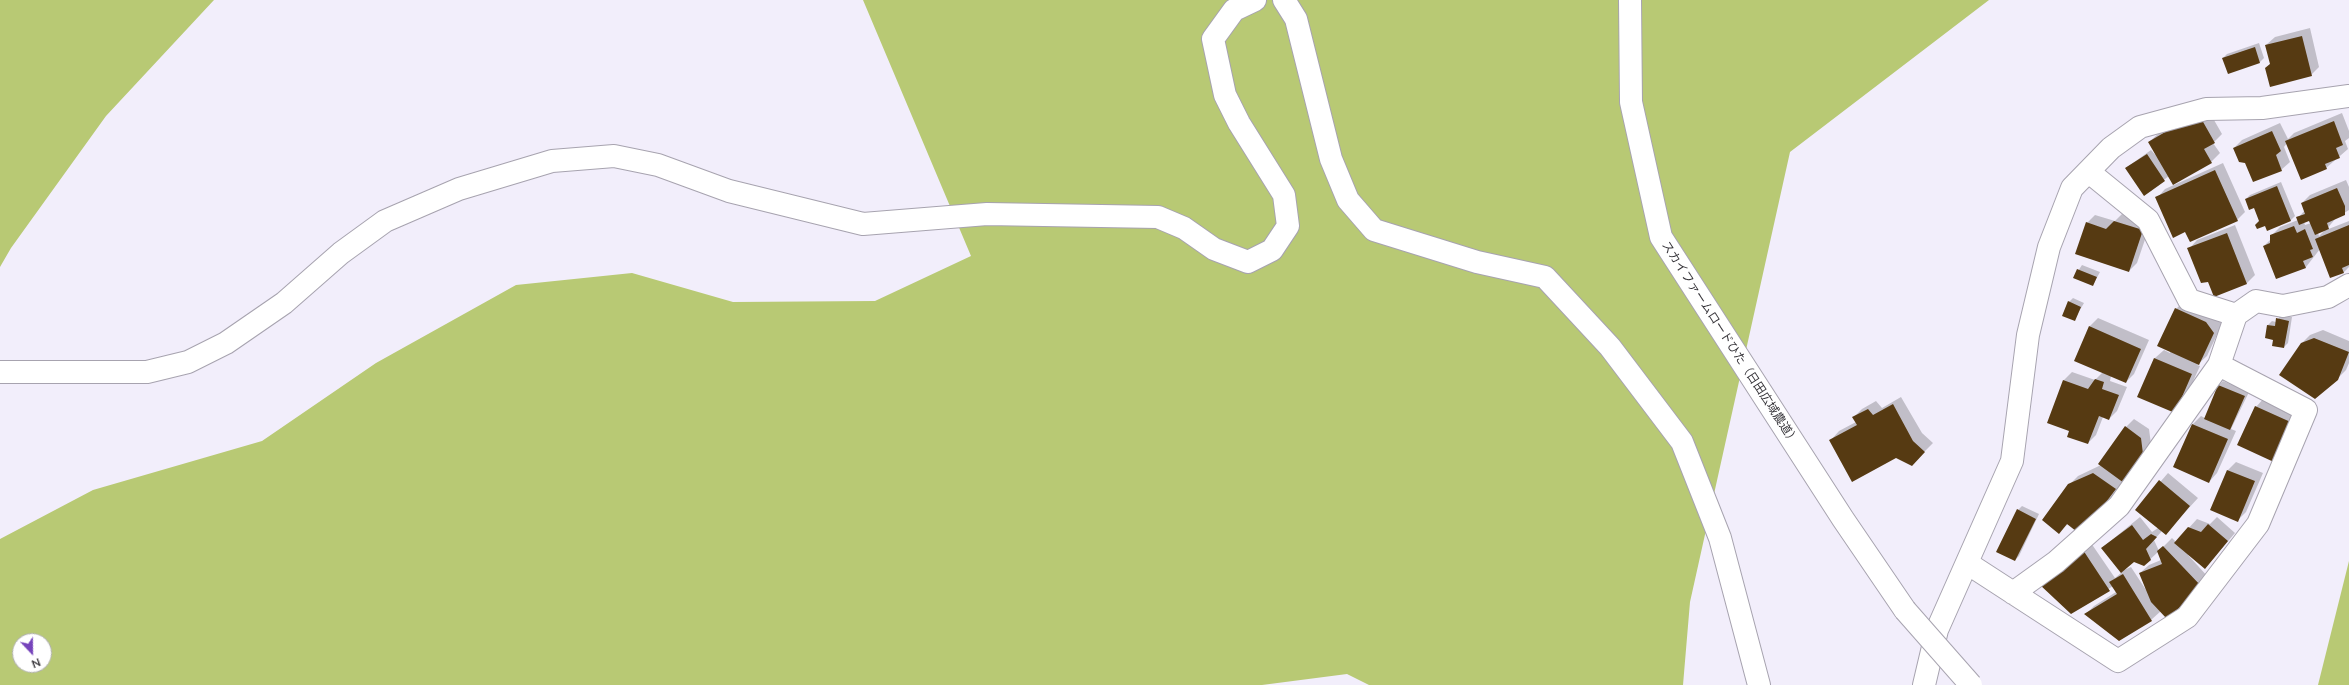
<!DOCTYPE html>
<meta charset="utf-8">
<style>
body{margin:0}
#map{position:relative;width:2349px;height:685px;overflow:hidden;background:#f2eefb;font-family:Lato,sans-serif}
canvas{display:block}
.north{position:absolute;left:12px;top:633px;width:40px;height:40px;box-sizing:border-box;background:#fff;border:1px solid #afaeb0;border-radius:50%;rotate:158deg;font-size:11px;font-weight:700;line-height:16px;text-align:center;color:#37353a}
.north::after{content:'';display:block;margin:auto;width:14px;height:18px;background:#7644bb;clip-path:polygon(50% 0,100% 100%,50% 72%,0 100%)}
</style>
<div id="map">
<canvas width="2349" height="685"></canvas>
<div class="north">N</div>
</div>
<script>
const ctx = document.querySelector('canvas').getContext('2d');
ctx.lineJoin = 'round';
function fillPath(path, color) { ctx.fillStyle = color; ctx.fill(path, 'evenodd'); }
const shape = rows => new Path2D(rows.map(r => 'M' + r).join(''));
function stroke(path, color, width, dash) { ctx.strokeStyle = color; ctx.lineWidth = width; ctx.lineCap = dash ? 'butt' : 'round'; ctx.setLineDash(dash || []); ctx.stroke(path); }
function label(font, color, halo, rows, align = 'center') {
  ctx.font = font + ' Lato,"Noto Sans JP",sans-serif'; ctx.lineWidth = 4; ctx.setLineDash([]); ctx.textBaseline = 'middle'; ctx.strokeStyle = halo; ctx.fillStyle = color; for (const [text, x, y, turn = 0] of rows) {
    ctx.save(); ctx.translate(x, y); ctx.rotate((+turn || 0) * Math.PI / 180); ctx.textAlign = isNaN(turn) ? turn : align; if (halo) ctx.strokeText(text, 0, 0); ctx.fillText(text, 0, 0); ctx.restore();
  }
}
fillPath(shape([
 [0,0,214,0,106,116,11,248,0,267],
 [863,0,1989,0,1790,152,1690,602,1683,685,1369,685,1347,674,1262,685,0,685,0,539,93,490,262,441,376,363,516,285,632,273,733,302,875,301,971,256],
 [20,641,44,641,44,665,20,665],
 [2349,561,2349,685,2318,685]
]), '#b8c974');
fillPath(shape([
 [2310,28,2319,67,2311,75,2266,68,2271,63,2266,45,2275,37],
 [2259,43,2264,58,2260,62,2228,73,2223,58,2227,54],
 [2206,106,2222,134,2213,143,2220,153,2211,162,2173,184,2169,176,2144,195,2126,168,2151,150,2159,159,2149,142,2158,134],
 [2342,113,2349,131,2349,138,2345,141,2348,149,2326,168,2287,143,2284,147,2290,162,2281,170,2246,162,2234,148,2242,140,2280,123,2288,139,2294,133],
 [2223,163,2245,212,2237,220,2186,231,2157,198,2165,189],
 [2346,180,2349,187,2349,210,2336,218,2326,230,2349,221,2349,267,2344,272,2331,277,2320,249,2306,267,2276,278,2264,246,2271,239,2271,236,2280,227,2298,220,2298,218,2305,210,2302,203,2310,195],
 [2310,220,2311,223,2305,225,2304,222],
 [2326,229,2319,236,2318,233],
 [2281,182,2295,216,2291,220,2267,229,2265,225,2260,221,2254,206,2246,199,2250,195],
 [2123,213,2151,222,2137,263,2129,271,2087,223,2095,215,2115,221],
 [2235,225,2255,275,2247,283,2215,296,2209,281,2189,249,2197,240],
 [2082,265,2100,272,2093,285,2074,277],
 [2073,298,2084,303,2074,320,2069,302],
 [2185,300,2215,314,2222,324,2207,356,2197,365,2200,366,2183,403,2138,396,2155,358,2164,350,2170,353,2176,309],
 [2281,315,2292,317,2288,343,2284,347,2275,339,2266,337,2268,325,2272,321,2276,322],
 [2098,318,2149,340,2134,374,2126,382,2111,376,2110,381,2127,387,2117,411,2109,419,2103,417,2096,435,2088,443,2070,430,2064,380,2072,372,2095,380,2103,372,2090,326],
 [2323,330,2349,341,2349,363,2346,370,2337,379,2302,343,2310,335],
 [2223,381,2249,392,2231,429,2236,431,2217,473,2209,482,2174,467,2193,424,2201,416,2205,418,2219,385],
 [1901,397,1922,433,1933,443,1920,456,1896,457,1831,440,1839,431,1856,422,1854,417,1862,409,1876,401,1882,408],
 [2264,398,2302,416,2284,453,2256,407],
 [2134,419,2149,429,2151,444,2090,525,2068,524,2059,532,2069,485,2078,476,2101,465,2126,427],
 [2236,462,2263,473,2246,512,2238,520,2228,470],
 [2168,473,2198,498,2165,534,2162,531,2154,540,2159,551,2172,538,2176,542,2197,519,2210,524,2217,517,2235,533,2213,559,2188,555,2209,578,2161,611,2151,620,2086,614,2094,606,2116,592,2113,586,2071,613,2040,584,2091,543,2115,578,2121,573,2102,548,2140,517,2152,532,2158,528,2136,510],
 [2158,552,2161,560,2149,565,2140,573,2146,590,2131,567,2124,570,2134,561,2144,565],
 [2022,506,2039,514,2019,556,2015,560,2018,510]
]), '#0003');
fillPath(shape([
 [2302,36,2312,76,2270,87,2265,68,2270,64,2265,45],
 [2255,47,2260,63,2228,74,2222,58],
 [2198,113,2215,143,2204,149,2212,163,2173,185,2148,142],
 [2334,121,2343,145,2336,148,2340,158,2325,164,2327,169,2301,180,2285,141],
 [2272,131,2281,151,2276,155,2282,171,2253,182,2245,163,2239,162,2233,148],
 [2147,154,2165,181,2144,196,2125,168],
 [2215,170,2238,221,2190,242,2185,232,2173,238,2155,197],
 [2277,186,2291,221,2267,231,2265,226,2257,229,2255,225,2259,221,2254,208,2249,210,2245,199],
 [2337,188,2345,206,2345,215,2327,223,2329,229,2315,235,2309,221,2299,225,2296,217,2305,214,2301,203],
 [2114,221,2143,230,2129,272,2075,254,2086,222,2106,229],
 [2349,225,2349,265,2342,268,2344,273,2330,278,2315,239],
 [2294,226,2297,233,2305,229,2313,249,2310,250,2313,257,2303,261,2306,268,2276,279,2263,246,2270,243,2270,235],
 [2227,233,2247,284,2214,297,2208,282,2201,283,2187,248],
 [2077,269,2097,277,2093,286,2073,278],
 [2068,301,2081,307,2075,321,2062,316],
 [2175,308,2206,322,2214,333,2199,365,2157,346],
 [2276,318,2289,321,2284,348,2272,346,2273,340,2265,338,2267,325,2275,326],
 [2089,326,2141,349,2126,383,2074,361],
 [2314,338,2349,352,2338,380,2315,399,2279,375,2301,343],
 [2154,358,2192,374,2175,413,2137,397],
 [2095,379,2104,382,2102,389,2119,395,2109,420,2099,416,2088,444,2067,437,2069,431,2047,423,2063,380,2088,389],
 [2218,385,2245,396,2230,430,2204,419],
 [1893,404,1913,441,1925,452,1912,466,1896,458,1852,482,1829,440,1857,425,1852,417,1868,409,1873,415],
 [2255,406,2295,424,2276,463,2237,445],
 [2192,424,2228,439,2209,483,2173,467],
 [2125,426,2141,438,2143,454,2124,483,2098,464],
 [2227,470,2255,481,2238,522,2210,510],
 [2093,473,2116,489,2081,535,2067,524,2059,534,2042,520,2068,484],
 [2159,480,2190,506,2166,535,2135,510],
 [2017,509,2036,519,2015,561,1996,552],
 [2208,524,2228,541,2205,569,2174,543,2188,527,2201,532],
 [2132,525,2143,540,2151,534,2157,537,2146,549,2151,560,2144,566,2134,562,2121,573,2101,548],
 [2163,546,2202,587,2167,619,2151,602,2139,573,2162,564,2157,551],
 [2083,550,2110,591,2071,614,2039,584],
 [2123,574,2152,621,2119,641,2084,614,2117,594,2109,582]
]), '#563a12');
const minor = shape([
 [1284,0,1296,19,1331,159,1348,200,1374,230,1477,262,1545,277,1610,347,1682,442,1720,538,1759,685],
 [1630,0,1631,102,1661,237,1843,519,1905,610],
 [2236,315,2256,301,2283,306,2328,297,2349,285],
 [0,372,147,372,188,362,226,343,284,303,341,253,385,221,459,189,552,161,614,156,658,165,729,191,863,224,987,214,1158,217,1184,228,1214,249,1248,262,1272,250,1288,226,1284,195,1239,123,1225,95,1213,39,1234,10,1255,0],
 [1967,563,2118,661,2187,617,2258,524,2306,410,2219,365,2236,315,2189,300,2148,220,2089,172],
 [2013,593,2056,562,2119,506,2219,365],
 [1924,685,1937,630,2012,461,2028,335,2049,247,2072,188,2111,148,2140,127,2206,109,2262,108,2349,96]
]);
stroke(minor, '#a7a3af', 24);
stroke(minor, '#fff', 22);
const minorBridge = shape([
 [1905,610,1971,685]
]);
stroke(minorBridge, '#a7a3af', 24, []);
stroke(minorBridge, '#fff', 22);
label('12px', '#37353a', '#fff', [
 ["スカイファームロードひた（日田広域農道）",1730,343,57]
]);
</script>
